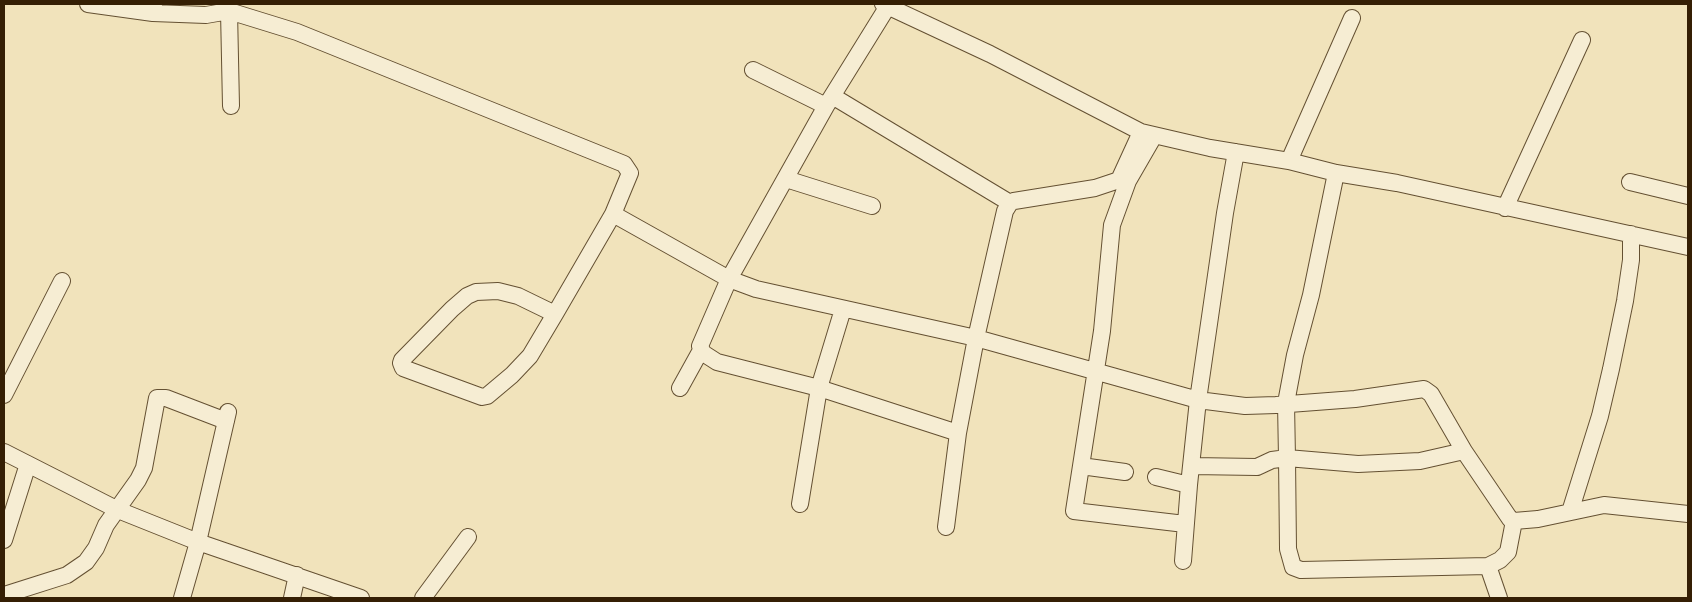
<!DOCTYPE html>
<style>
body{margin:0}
#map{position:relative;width:1692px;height:602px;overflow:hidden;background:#f1e3bb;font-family:"Libre Bodoni",serif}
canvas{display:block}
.frame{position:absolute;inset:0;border:5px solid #351f04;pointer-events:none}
</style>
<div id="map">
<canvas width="1692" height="602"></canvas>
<div class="frame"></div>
</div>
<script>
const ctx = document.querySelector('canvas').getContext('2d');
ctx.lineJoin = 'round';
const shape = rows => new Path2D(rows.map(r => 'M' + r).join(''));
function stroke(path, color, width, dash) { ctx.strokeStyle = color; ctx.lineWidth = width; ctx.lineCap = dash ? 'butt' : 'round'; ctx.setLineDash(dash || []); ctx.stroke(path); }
const minor = shape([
 [88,4,153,13],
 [154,4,153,13,206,15,229,11,297,32,624,164,630,173,613,214,555,314,530,356,512,375,487,396,482,397,403,368,401,363,402,360,452,309,467,296,476,292,498,291,518,296,555,314],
 [883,4,990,54,1141,132,1210,148,1289,161,1336,173,1397,183,1688,247],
 [888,6,826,106,729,279,700,346,703,353,717,362,819,388,958,433],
 [229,11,231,106],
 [753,70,826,106],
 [834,97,1010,203],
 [1289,161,1352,18],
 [1336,173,1311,295,1295,355,1286,403,1287,458,1358,464,1420,461,1464,451],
 [786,179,872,206],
 [1630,182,1688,196],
 [1505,208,1582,40],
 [613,214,729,279,756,289,976,338,1198,400,1245,406,1276,405,1355,399,1424,389,1431,394,1464,451,1510,519,1514,521,1538,519,1604,505,1688,514],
 [680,388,701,350],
 [4,395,62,281],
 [4,452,118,510,198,542,361,598],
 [1081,466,1074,511,1185,524],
 [1192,466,1257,467,1272,460,1287,458,1288,549,1293,567,1301,570,1488,566,1500,560,1508,552,1514,521],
 [1125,472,1081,466,1102,331,1112,225,1128,181,1154,136],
 [1156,477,1189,485,1198,400,1225,213,1236,152],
 [800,504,819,388,843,309],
 [1570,512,1600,416,1611,369,1625,301,1631,260,1631,234],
 [946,527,958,433,976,338,1005,211,1010,203,1014,201,1095,188,1119,180,1141,132],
 [4,540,28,464],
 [1183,561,1189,485],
 [1488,566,1499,598],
 [4,595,67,575,86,562,96,548,106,525,138,480,144,468,157,398,166,398,226,421],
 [182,598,198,542,228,412],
 [292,598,297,575],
 [423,598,468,537]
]);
stroke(minor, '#645032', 18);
stroke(minor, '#f6edd3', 16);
</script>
